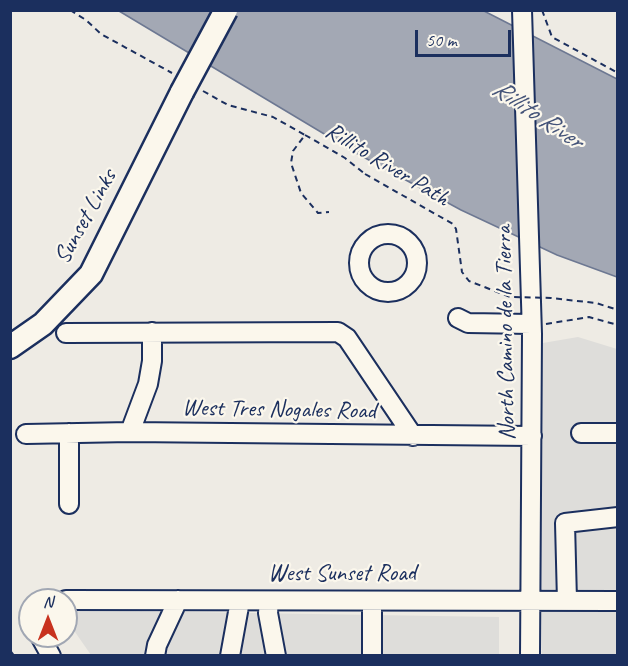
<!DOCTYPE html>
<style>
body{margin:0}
#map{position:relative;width:628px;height:666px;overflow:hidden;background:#eeebe4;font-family:Caveat,sans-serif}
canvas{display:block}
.frame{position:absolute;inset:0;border:12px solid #1b2f5e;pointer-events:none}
.north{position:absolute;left:18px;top:588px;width:60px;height:60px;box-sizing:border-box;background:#fbf7ec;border:2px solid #a1a7b3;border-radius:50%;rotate:0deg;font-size:16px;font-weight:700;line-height:24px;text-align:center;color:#1b2f5e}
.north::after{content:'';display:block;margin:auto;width:21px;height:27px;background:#c8321e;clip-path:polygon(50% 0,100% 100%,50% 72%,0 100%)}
.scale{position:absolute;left:415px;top:30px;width:96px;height:27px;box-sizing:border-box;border:3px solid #1b2f5e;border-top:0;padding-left:8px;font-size:18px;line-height:21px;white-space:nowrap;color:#1b2f5e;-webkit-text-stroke:4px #fbf7ec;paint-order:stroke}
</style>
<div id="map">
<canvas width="628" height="666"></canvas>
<div class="frame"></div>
<div class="north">N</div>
<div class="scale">50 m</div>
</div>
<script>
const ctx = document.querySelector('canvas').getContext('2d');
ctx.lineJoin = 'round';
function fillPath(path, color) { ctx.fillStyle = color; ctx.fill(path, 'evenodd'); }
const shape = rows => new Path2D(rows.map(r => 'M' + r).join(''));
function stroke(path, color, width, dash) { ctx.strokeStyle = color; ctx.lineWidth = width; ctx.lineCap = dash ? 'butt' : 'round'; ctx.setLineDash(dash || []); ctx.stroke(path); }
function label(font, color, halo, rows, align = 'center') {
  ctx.font = font + ' Caveat,sans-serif'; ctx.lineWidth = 4.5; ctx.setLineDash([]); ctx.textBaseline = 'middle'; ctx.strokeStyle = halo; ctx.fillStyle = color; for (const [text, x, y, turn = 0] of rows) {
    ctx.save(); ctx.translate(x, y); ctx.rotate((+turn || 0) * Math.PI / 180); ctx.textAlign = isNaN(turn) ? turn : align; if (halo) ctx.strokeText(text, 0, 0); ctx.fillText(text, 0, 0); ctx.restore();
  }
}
fillPath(shape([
 [578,337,617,349,617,655,542,655,537,344],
 [66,610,499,617,499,655,91,655,66,619]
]), '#deddda');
const water = shape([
 [119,11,484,11,617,79,617,277,557,255,461,210,356,153,119,11]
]);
fillPath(water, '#a3a8b4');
stroke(water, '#6d7892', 1.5);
const minor = shape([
 [522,10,532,334,530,656],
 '359 263a29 29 0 1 1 58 0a29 29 0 1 1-58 0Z',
 [458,318,468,323,531,324],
 [66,333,338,332,347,338,413,436],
 [130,432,148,384,152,361,152,332],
 [69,433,69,504],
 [581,433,618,433],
 [26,434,130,432,532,436],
 [66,600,618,601],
 [269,601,268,613,276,656],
 [372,601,372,656],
 [567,601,565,523,618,517],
 [40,636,51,656],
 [155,656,157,645,178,600],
 [230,656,240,601]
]);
const major = shape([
 [10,347,43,324,91,274,182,92]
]);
stroke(minor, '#1b2f5e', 22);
stroke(major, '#1b2f5e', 27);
stroke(shape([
 [70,10,86,20,101,34,172,73],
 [542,10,552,37,618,73],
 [203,91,228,105,273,117,305,135,293,151,291,163,301,193,318,213,329,212],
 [305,135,345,158,365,174],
 [546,324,589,317,618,325]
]), '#1b2f5e', 2, [6, 4.5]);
stroke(minor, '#fbf7ec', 18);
stroke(major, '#fbf7ec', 22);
stroke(shape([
 [10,652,13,656]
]), '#1b2f5e', 4);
const majorBridge = shape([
 [182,92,226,10]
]);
stroke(majorBridge, '#1b2f5e', 27, []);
stroke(shape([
 [365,174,453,224,456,229,462,272,469,281,510,297,551,298,596,303,618,310]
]), '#1b2f5e', 2, [6, 4.5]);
stroke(majorBridge, '#fbf7ec', 22);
label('24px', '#1b2f5e', '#fbf7ec', [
 ["Rillito River Path",387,165,31],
 ["Sunset Links",86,217,-61],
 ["North Camino de la Tierra",506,333,-91],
 ["West Tres Nogales Road",279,410,1],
 ["West Sunset Road",342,574]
]);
label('italic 26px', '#445378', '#fbf7ec', [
 ["Rillito River",537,115,34]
]);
</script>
